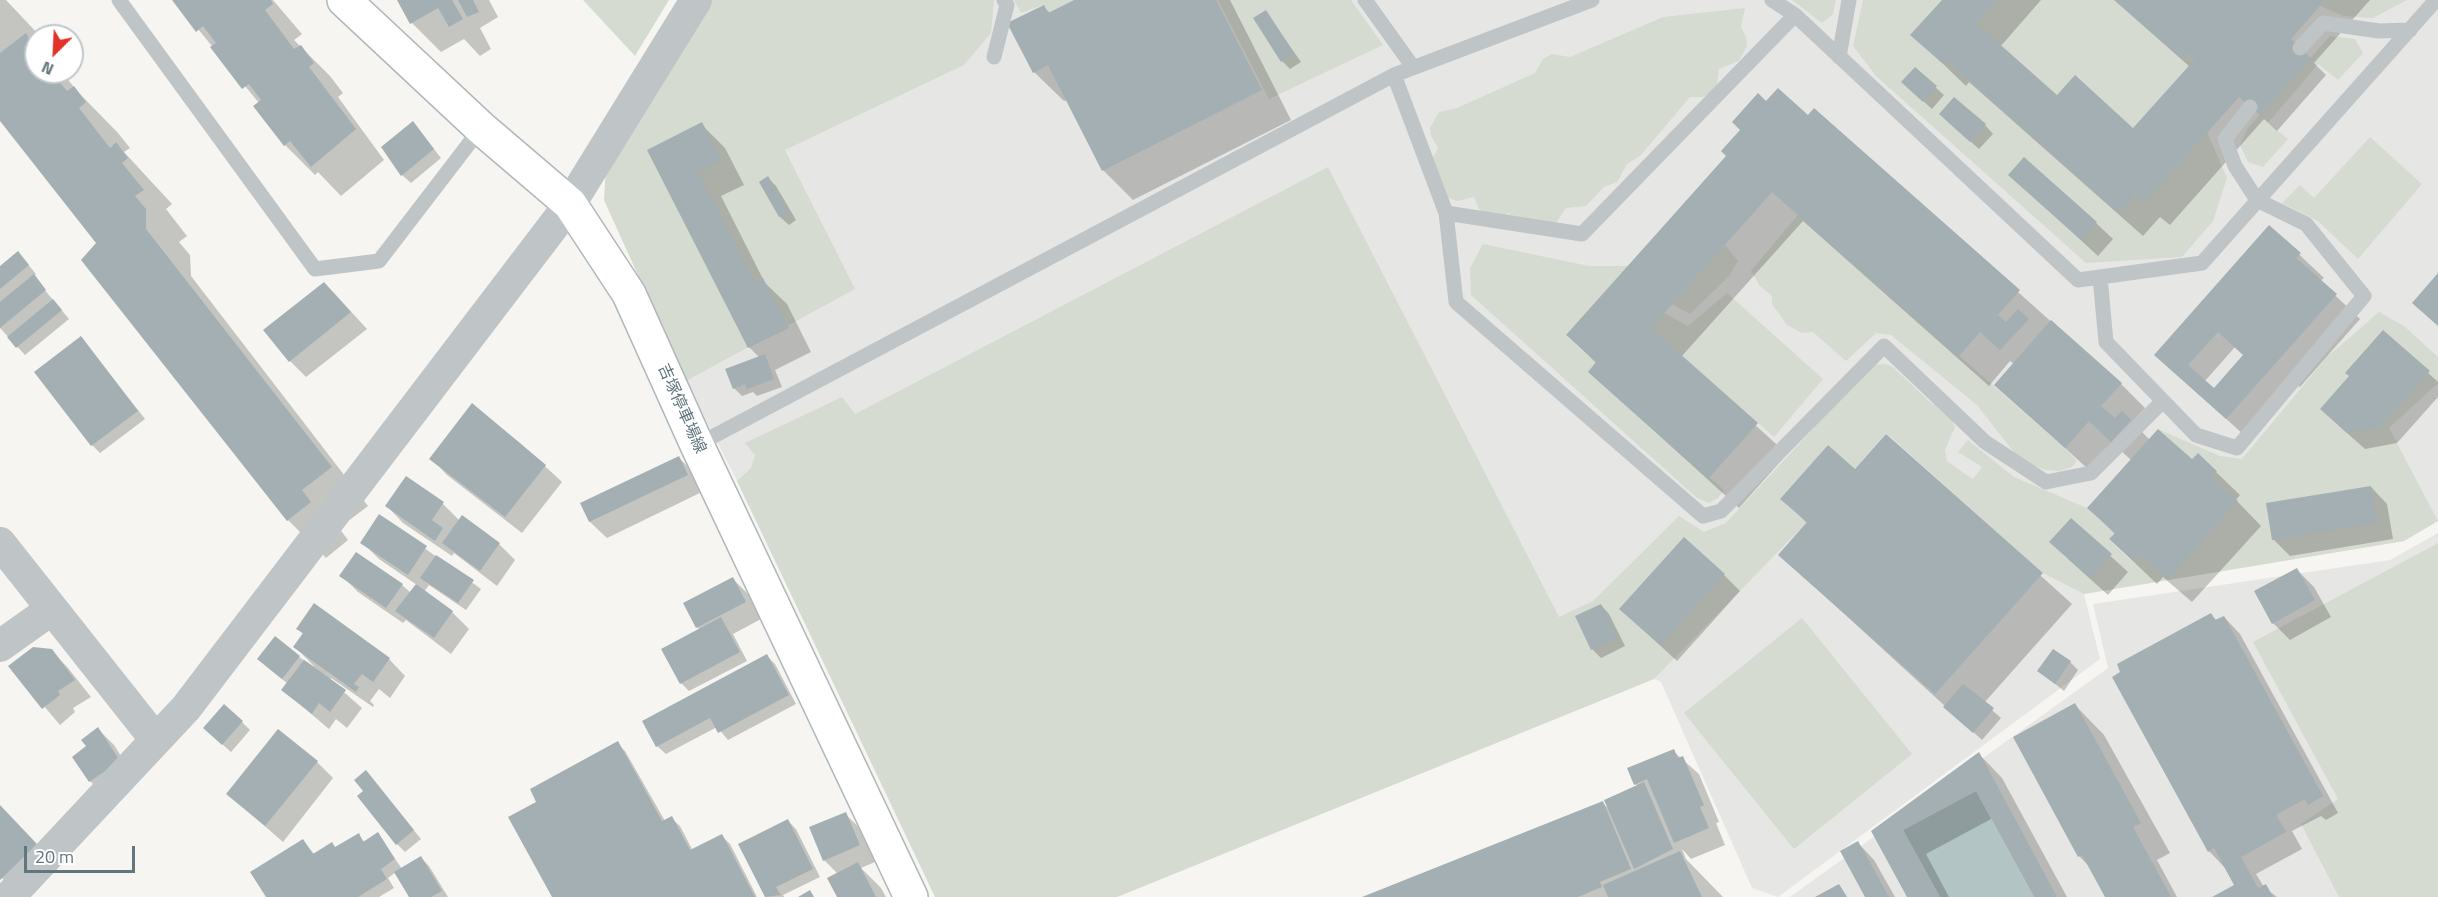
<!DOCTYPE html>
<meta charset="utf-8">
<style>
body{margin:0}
#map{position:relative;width:2438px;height:897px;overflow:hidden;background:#f6f5f2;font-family:"Titillium Web",sans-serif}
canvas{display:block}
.north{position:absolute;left:24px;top:24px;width:60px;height:60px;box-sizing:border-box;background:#fff;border:2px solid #c0c8cb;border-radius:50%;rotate:204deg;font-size:16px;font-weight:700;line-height:24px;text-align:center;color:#61767d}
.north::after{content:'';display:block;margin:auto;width:21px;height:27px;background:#e23126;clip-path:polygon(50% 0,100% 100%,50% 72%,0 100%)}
.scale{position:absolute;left:24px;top:846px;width:111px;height:27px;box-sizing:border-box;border:3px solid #61767d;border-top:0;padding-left:8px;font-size:18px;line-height:21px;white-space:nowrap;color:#61767d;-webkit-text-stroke:4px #fff;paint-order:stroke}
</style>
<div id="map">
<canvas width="2438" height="897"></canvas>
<div class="north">N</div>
<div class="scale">20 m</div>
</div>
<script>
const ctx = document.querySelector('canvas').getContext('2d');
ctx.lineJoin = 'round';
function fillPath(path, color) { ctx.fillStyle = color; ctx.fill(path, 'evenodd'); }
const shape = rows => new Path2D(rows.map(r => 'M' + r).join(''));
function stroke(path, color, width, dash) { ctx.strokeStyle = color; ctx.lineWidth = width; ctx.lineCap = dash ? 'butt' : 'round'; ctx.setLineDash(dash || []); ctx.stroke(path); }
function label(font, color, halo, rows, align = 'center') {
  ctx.font = font + ' "Titillium Web","Noto Sans JP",sans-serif'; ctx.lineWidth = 6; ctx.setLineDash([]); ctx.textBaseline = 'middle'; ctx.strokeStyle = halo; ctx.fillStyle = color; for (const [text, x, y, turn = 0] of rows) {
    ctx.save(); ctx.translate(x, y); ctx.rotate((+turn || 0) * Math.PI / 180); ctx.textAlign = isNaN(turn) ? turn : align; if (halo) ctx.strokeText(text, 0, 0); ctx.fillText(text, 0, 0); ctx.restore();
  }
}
fillPath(shape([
 [712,0,2438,0,2438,521,2404,541,2084,594,2100,659,1778,897,1752,888,1661,682,1654,679,1117,897,936,897,737,481,686,381,604,200],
 [2438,533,2438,897,1790,897,2108,668,2093,604,2390,560]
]), '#e6e7e5');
fillPath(shape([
 [583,0,669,0,635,56],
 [712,0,994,0,991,33,964,65,785,150,855,289,686,381,604,200,606,166],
 [1014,0,1074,0,1048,13,1043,5,1021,13],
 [1218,0,1351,0,1383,45,1269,99],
 [1792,0,1836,0,1833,14,1822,23],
 [1863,0,1942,0,1911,35,1942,63,1945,59,2118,213,2136,194,2145,202,2207,132,2227,178,2213,221,2182,257,2086,263,1876,76,1853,46],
 [1997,0,2115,0,2182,59,2188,52,2195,59,2133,128,2075,76,2057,95,1976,23],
 [2325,0,2407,0,2373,18,2344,16,2320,6],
 [1745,8,1741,27,1746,37,1747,46,1739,61,1719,69,1717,86,1711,93,1703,97,1690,97,1640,156,1627,164,1617,182,1604,187,1586,206,1566,208,1556,223,1512,218,1509,213,1503,217,1485,214,1479,209,1474,197,1457,201,1445,197,1429,165,1438,148,1431,136,1430,128,1439,112,1457,108,1535,73,1543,59,1552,54,1570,57,1663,17],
 [2330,36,2355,39,2363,53,2338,80,2318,64,2268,123,2288,139,2263,167,2248,162,2240,145,2248,128],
 [2370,137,2422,184,2358,259,2318,221,2282,203,2300,185,2314,198],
 [1328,167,1559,617,1593,601,1679,516,1704,532,1726,523,1872,365,1885,364,1893,367,1931,403,1940,406,1947,412,1955,427,1945,450,1947,461,1958,469,1973,479,1982,467,1958,452,1968,440,2014,477,2087,508,2115,533,2109,540,2132,561,2139,554,2168,580,2238,501,2212,477,2217,470,2198,453,2192,459,2158,429,2220,456,2242,459,2327,357,2379,312,2404,326,2438,357,2438,383,2389,428,2438,521,2404,541,2084,594,2043,573,1886,433,1855,469,1828,445,1780,499,1807,522,1654,679,1117,897,935,897,737,481,751,468,755,455,745,443,842,397,855,414],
 [1798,215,2065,448,2077,461,2072,467,2059,471,2045,470,2020,460,1977,405,1891,335,1876,333,1846,361,1813,332,1802,333,1787,325,1772,304,1772,296,1760,286,1751,271],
 [1483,244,1589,266,1628,266,1566,336,1596,362,1589,372,1724,490,1718,498,1709,503,1697,498,1471,295,1470,268],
 [1725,245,1738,261,1729,276,1690,314,1672,304],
 [1727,293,1823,379,1774,437,1758,423,1749,420,1737,405,1651,328,1664,313,1688,326],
 [2438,543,2438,897,2339,897,2301,824,2338,799,2253,642],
 [1802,618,1912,754,1794,849,1684,713]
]), '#d6dbd1');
fillPath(shape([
 [1976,791,2034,897,1940,897,1903,830]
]), '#b3c4c5');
fillPath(shape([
 [0,0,6,0,39,35,36,36,36,72,62,72,77,91,118,133,130,148,124,152,172,204,166,209,187,236,179,242,190,255,191,276,368,506,339,528,348,540,326,558,288,520,167,366,98,243,0,118],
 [174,0,273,0,302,34,294,40,330,76,343,93,338,97,384,160,341,196,318,172,315,175,285,145,259,103],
 [398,0,489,0,498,17,480,28,491,49,480,56,464,39,441,52,412,23],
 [1077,0,1230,0,1291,120,1133,200,1104,171,1067,100,1064,101,1034,72,1043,6,1050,13],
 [1944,0,2041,0,2000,47,2057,97,2134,130,2190,67,2114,0,2370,0,2314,63,2326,75,2277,131,2264,119,2170,225,2160,217,2143,236,1969,82,1966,86,1913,35],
 [1266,12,1301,62,1290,69,1282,61],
 [1915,69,1944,95,1932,109,1911,90],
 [1766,103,1808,117,1814,110,2121,384,2145,408,2132,422,2150,440,2216,472,2240,495,2236,500,2261,526,2192,602,2163,577,2157,584,2135,563,2111,539,2116,535,2089,508,2132,461,2114,444,2090,471,1996,384,2014,364,2010,361,1989,386,1803,221,1681,357,1787,454,1739,508,1590,372,1597,364,1568,335,1728,156],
 [1949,122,1985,125,1993,134,1979,149],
 [413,123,441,158,411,183,402,175],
 [701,124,725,148,744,185,721,196,765,283,787,304,811,352,775,370,782,387,757,396,753,392,742,396,734,388,760,358,749,347,649,151],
 [2010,175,2096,223,2113,239,2098,256],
 [768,178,776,186,796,220,789,225,780,217,761,183],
 [2270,227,2324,278,2320,281,2360,319,2300,387,2292,380,2244,435,2156,355],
 [2235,347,2245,356,2214,390,2204,382],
 [26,262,36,274,33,276,69,319,25,355,0,328,0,268],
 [333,292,367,329,306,377,290,361],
 [2383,332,2438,382,2438,397,2397,443,2365,449,2338,425,2351,376],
 [81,337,145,419,100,453,92,445],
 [472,405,520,443,562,482,522,533,447,475,431,458],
 [1886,436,2072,604,1984,703,2001,718,1982,740,1780,555,1808,524,1782,499,1855,471],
 [679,458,696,474,704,491,607,538,590,522,582,504],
 [406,478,443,504,460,521,499,544,515,560,497,586,454,553,452,556,403,523,387,506],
 [2371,487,2387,504,2393,539,2290,556,2273,539],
 [380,516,481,589,466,610,429,585,424,592,452,612,469,629,451,654,406,620,403,623,358,592,341,575,402,585,411,593,417,585,379,559,362,542],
 [2071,520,2128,572,2108,595,2067,558],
 [2297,570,2314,587,2331,617,2290,640,2273,623],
 [1724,575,1740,591,1677,661,1638,625],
 [733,579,750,596,761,619,733,634,747,661,689,691,681,683,700,630,697,627],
 [1601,605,1609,614,1625,646,1601,658,1593,650,1577,617],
 [2211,614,2217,621,2224,617,2240,634,2338,813,2326,820,2321,816,2292,831,2302,849,2256,874,2264,887,2277,897,2215,897,2236,886,2225,868,2209,851],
 [298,629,389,659,405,676,390,698,379,689,370,701,374,705,373,707,331,678,330,680,362,708,347,728,336,719,329,729,283,690,288,684,267,667,299,657,315,667,295,647,304,635],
 [51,650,68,668,91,697,73,708,75,712,60,725,10,666],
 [767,656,775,664,796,704,728,740,717,727,666,754,657,746],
 [2070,662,2078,670,2064,691,2039,671],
 [2075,705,2104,735,2170,853,2157,860,2177,897,2106,897,2089,866,2079,856],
 [242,722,250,730,231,752,213,736],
 [98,729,114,745,135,778,107,798,90,781],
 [617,743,625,751,665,821,671,818,680,826,693,851,722,836,730,844,757,897,554,897,538,803],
 [1673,751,1699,774,1719,822,1716,823,1725,845,1691,859,1682,849,1686,859,1723,897,1366,897,1603,803,1610,810,1638,787,1635,784],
 [1979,754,2002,778,2067,897,2036,897,1993,818,1926,854,1949,897,1909,897,1873,832],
 [317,762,333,778,283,842,228,794],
 [366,772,421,839,405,852,397,844,365,791],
 [0,807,53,862,18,895,0,876],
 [845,814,862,830,875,862,861,868,881,888,886,897,838,897,838,874,824,860],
 [788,821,796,829,820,877,783,895,784,897,766,897,741,845],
 [378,834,402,869,421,858,429,866,448,897,411,897,396,872,388,878,394,888,379,897,268,897,303,841,315,855,336,849,358,835,365,842],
 [1858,843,1874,860,1895,897,1867,897]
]), '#0003');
fillPath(shape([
 [172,0,271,0,273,4,265,10,294,49,301,45,314,63,309,67,356,129,311,167,290,141,284,146,253,106,261,100,249,84,242,89,210,47,216,43,203,26,196,32],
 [397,0,452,0,463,19,449,27,438,8,410,24],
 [458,0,473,0,479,12,467,17],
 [1074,0,1216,0,1262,90,1102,171,1048,65,1033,73,1007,23,1044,5,1048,13],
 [1942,0,1997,0,1976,23,2057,95,2075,75,2133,128,2195,59,2188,52,2182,59,2115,0,2325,0,2291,39,2311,58,2260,115,2239,97,2145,202,2136,194,2118,213,1945,59,1942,63,1910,35],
 [1266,10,1294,53,1281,62,1253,18],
 [26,33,36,53,36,72,51,72,67,91,74,86,86,102,79,108,110,148,116,142,128,158,122,163,144,190,135,196,146,209,146,229,332,467,302,490,311,502,287,521,81,260,96,243,0,121,0,53],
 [1915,67,1937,86,1923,102,1901,82],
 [1778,88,1808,115,1814,108,2020,290,1998,315,2006,322,2018,309,2029,319,2000,350,1980,332,1958,357,1772,192,1651,328,1758,423,1708,479,1588,372,1596,362,1566,335,1726,156,1721,151,1740,130,1732,122,1758,93,1766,101],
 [1954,97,1986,124,1970,142,1939,114],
 [413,121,434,149,401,176,381,147],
 [702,122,721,160,698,172,755,283,763,278,789,328,748,348,647,150],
 [2024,157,2097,222,2081,240,2008,175],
 [768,176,789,211,779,217,759,182],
 [2269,225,2301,253,2296,258,2337,294,2226,419,2154,355],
 [2218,332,2243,355,2214,388,2188,365],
 [18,251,29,265,0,289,0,266],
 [2438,273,2438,326,2412,303],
 [34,274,46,290,0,328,0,302],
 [324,282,351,312,289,362,263,330],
 [53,299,62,310,16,348,7,337],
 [2051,320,2122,383,2101,406,2115,418,2122,411,2131,420,2111,442,2089,421,2065,448,1994,385],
 [2383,330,2430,371,2380,427,2347,433,2320,409,2349,376,2345,373],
 [81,336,138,411,91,446,34,372],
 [765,354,774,379,747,389,745,384,733,389,725,369],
 [472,403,546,465,505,517,429,459],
 [2158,429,2192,459,2198,453,2217,471,2212,477,2238,501,2168,580,2139,554,2133,561,2109,539,2115,533,2087,508],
 [1886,434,2043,573,1935,694,1778,555,1807,522,1780,499,1828,445,1855,469],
 [679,456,688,475,589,522,580,503],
 [406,476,444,502,432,520,443,528,435,541,385,506],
 [2371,486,2377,523,2272,540,2266,503],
 [379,514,427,546,408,575,360,543],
 [462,515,500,543,480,571,442,543],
 [2071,518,2112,554,2091,579,2049,542],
 [1684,537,1725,574,1660,645,1619,609],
 [356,552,403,584,386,608,339,576],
 [436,555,474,580,458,603,420,578],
 [2297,568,2315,600,2272,624,2254,591],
 [733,577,746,602,696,628,683,603],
 [416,584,453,611,434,638,395,611],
 [314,603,390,658,373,682,362,674,354,684,359,687,356,692,293,647,303,633,296,629],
 [1601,604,1618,638,1591,650,1575,616],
 [2211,613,2215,620,2224,616,2323,796,2308,805,2305,799,2276,815,2286,832,2241,857,2258,888,2266,884,2273,897,2212,897,2234,885,2214,848,2208,852,2112,677,2120,672,2117,664],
 [721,617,740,652,680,684,661,649],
 [275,636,300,656,282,679,257,659],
 [33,647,52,649,75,680,58,691,60,695,42,709,8,666],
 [2053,649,2071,661,2055,684,2037,671],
 [767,654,789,695,718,733,710,718,656,747,642,721],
 [304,660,346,690,330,712,319,703,312,714,281,690],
 [1963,684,1994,708,1973,733,1943,707],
 [2075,703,2141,823,2133,827,2171,897,2105,897,2082,855,2078,857,2013,737],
 [224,704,243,721,222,745,203,728],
 [98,727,120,761,89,782,72,757,86,746,81,740],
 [278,729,318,761,265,826,226,794],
 [618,741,662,821,672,816,690,850,722,834,755,897,552,897,508,817,536,802,530,789],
 [1674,749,1678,758,1683,756,1704,805,1700,807,1709,828,1674,843,1647,779,1634,785,1627,768],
 [1979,752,2057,897,2034,897,1976,791,1903,830,1940,897,1907,897,1871,831],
 [366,770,414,830,396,845,357,796,363,791,354,780],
 [1644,782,1673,849,1634,869,1604,800],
 [1603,801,1631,869,1600,882,1602,887,1578,897,1362,897],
 [0,805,37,844,0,880],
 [846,812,860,845,823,861,809,827],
 [788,819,813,869,776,887,781,895,765,897,738,844],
 [378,832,395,859,381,869,387,879,358,897,266,897,250,872,303,839,313,854,332,842,335,847,359,833,363,842],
 [1858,841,1889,897,1865,897,1840,851],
 [1680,851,1702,897,1608,897,1603,885],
 [421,856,442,891,431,897,409,897,394,872],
 [858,862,876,897,837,897,827,878],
 [1839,884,1847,897,1815,897],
 [810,890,814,897,798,897]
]), '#a3afb2');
const secondary = shape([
 [344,0,481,128,570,204,629,294,697,445,911,897]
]);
stroke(secondary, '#b1b8bb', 36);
stroke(shape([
 [119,0,315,269,379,261,481,128],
 [1365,0,1413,67],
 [1772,0,1795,15,2078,280,2202,263,2436,0],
 [2300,48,2323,23,2379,31,2410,30],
 [994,57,1007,5,1004,0],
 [1839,57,1849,0],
 [1394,75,1446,213,1456,302,1703,516,1721,511,1884,346,1985,442,2046,482,2091,473,2162,402],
 [1446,213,1582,234,1795,15],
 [2100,277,2106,342,2196,435,2237,448,2364,296,2306,224,2257,200,2235,166,2225,139,2250,107],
 [697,445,1394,75,1592,0]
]), '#bfc4c6', 15);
stroke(shape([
 [0,543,156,740],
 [0,646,52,609],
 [9,897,186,708,570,204,696,0]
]), '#bfc4c6', 32);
stroke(secondary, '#fff', 33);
label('16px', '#61767d', '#fff', [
 ["吉塚停車場線",681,409,66]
]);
</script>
